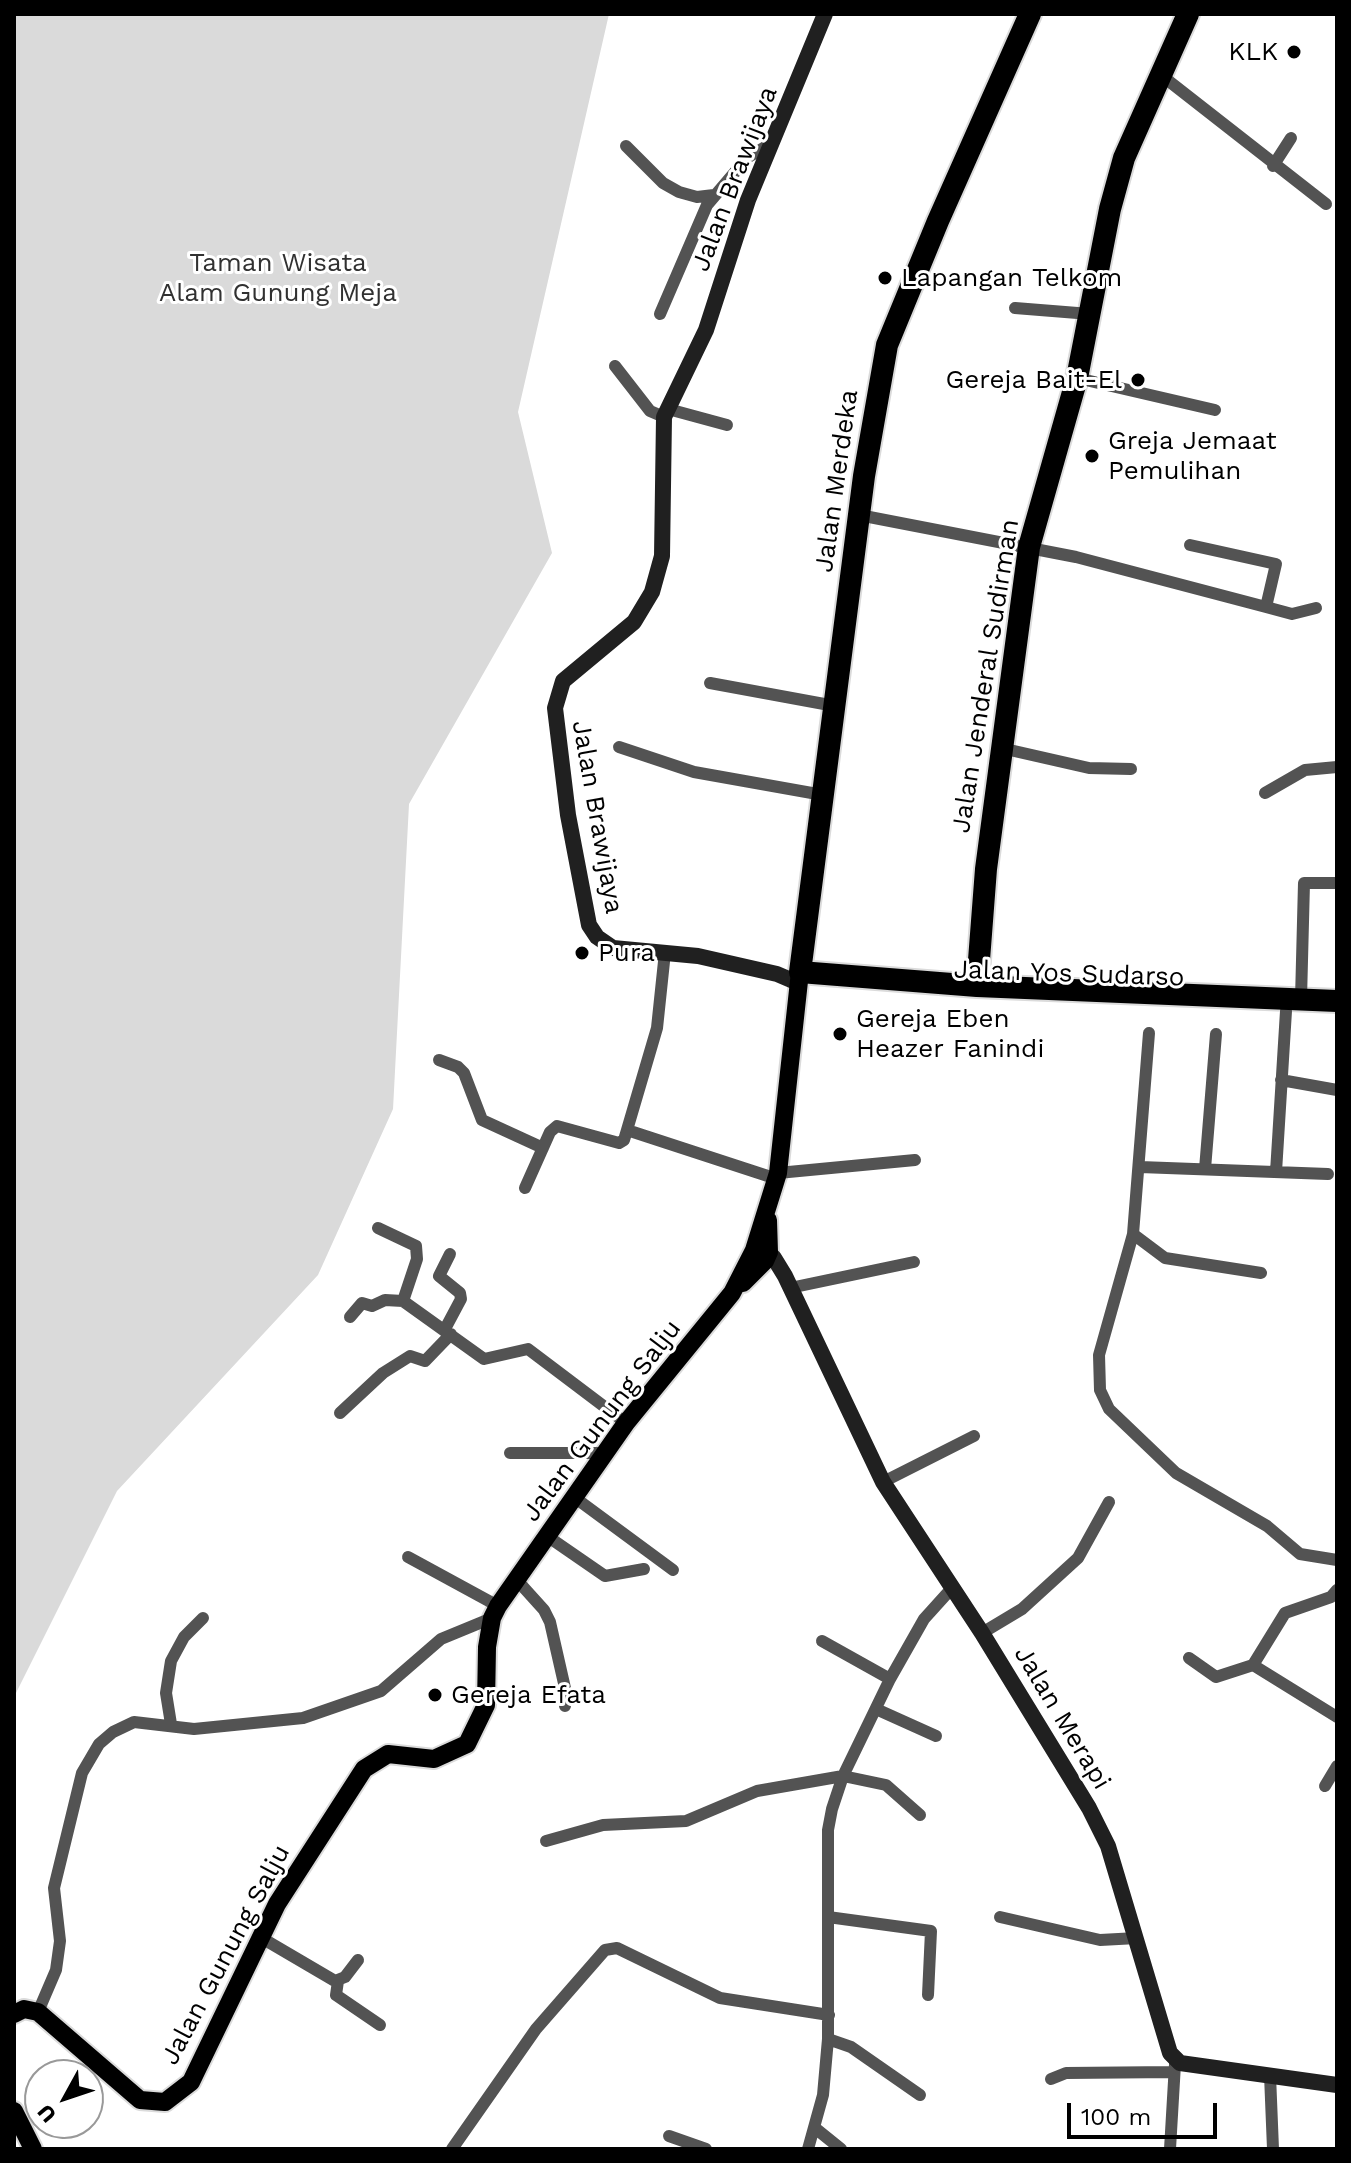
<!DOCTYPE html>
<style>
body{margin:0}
#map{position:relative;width:1351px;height:2163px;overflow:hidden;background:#fff;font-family:"Work Sans",sans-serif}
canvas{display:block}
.frame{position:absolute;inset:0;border:16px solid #000;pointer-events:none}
.north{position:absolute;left:24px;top:2059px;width:80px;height:80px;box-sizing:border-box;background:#fff;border:2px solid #999;border-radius:50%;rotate:230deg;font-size:22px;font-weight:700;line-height:32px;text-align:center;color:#000}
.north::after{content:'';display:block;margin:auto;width:28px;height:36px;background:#000;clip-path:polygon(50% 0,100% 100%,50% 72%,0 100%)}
.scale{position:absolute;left:1067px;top:2103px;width:150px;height:36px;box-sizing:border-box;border:4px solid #000;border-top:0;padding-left:10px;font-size:24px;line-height:28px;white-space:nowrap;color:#000;-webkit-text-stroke:6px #fff;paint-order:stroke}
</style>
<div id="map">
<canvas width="1351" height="2163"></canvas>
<div class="frame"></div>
<div class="north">U</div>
<div class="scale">100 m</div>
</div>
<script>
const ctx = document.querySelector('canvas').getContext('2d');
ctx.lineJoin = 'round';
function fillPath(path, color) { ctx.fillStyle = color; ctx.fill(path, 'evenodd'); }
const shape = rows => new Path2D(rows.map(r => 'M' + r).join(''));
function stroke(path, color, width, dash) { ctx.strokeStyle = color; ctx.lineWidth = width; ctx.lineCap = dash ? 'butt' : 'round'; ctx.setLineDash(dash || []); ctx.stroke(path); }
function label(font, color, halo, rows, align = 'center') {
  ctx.font = font + ' "Work Sans",sans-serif'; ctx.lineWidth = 6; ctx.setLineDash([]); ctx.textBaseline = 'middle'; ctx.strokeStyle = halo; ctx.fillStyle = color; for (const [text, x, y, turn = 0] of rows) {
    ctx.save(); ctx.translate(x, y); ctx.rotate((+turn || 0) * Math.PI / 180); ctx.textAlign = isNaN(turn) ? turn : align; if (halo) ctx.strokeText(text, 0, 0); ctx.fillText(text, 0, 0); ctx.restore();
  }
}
fillPath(shape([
 [14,14,609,14,518,412,552,553,409,804,393,1109,318,1275,117,1491,14,1697]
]), '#dadada');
const primary = shape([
 [743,1283,765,1261,769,1252,768,1220],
 [14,2014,24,2009,38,2012,140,2100,165,2102,191,2082,277,1904,364,1769,388,1754,434,1759,467,1744,486,1705,487,1647,492,1618,498,1606,626,1423,732,1293,754,1250,778,1173,800,972],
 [14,2111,33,2149]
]);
const highway = shape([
 [1030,14,938,221,887,345,864,476,800,972,977,986,1337,1001],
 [977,986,986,869,1029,547,1077,378,1110,209,1124,158,1188,14]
]);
stroke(primary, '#dbdbdb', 22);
stroke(highway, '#dbdbdb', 26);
stroke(shape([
 [1161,75,1326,204],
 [626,146,663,183,679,192,697,197,714,195],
 [1273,166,1291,138],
 [1015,308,1090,314],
 [660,314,707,205,747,158,773,142],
 [615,366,650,411,664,417],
 [1077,378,1215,410],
 [668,409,727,425],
 [859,515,1076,557,1266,607,1276,564,1190,545],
 [1266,607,1292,614,1316,608],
 [710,683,835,706],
 [619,747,694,772,823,795],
 [1001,748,1089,768,1131,769],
 [1265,793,1305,770,1337,767],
 [1301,999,1304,883,1337,883],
 [1149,1033,1133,1234,1099,1355,1100,1390,1109,1409,1176,1473,1267,1526,1300,1554,1337,1560],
 [439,1060,458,1067,464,1073,482,1120,543,1148],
 [1281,1080,1337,1090],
 [627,1130,657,1028,665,952],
 [1140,1167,1328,1174],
 [1205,1169,1216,1034],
 [1276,1172,1286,1011],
 [778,1173,915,1160],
 [525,1188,550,1132,557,1126,619,1143,624,1140,627,1130,777,1179],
 [378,1228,416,1246,417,1259,403,1301],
 [1133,1234,1165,1258,1261,1273],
 [790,1288,914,1262],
 [350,1317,362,1303,372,1306,385,1300,403,1301,484,1359,528,1349,626,1423],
 [445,1329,461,1299,460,1293,439,1276,450,1254],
 [340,1413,383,1373,410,1356,425,1361,451,1334],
 [510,1453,605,1453],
 [883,1482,974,1436],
 [574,1497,673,1570],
 [547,1536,605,1576,644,1569],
 [408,1557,498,1606],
 [516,1579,544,1610,550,1622,565,1688,565,1706],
 [982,1633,1022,1609,1078,1558,1109,1502],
 [822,1641,890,1679],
 [1189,1658,1216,1677,1253,1665,1337,1717],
 [1253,1665,1285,1613,1331,1597,1337,1590],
 [876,1709,936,1736],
 [171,1724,166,1693,171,1661,184,1637,203,1618],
 [1325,1786,1337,1766],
 [546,1841,603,1825,686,1821,757,1791,843,1776,886,1785,920,1815],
 [828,1917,931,1931,928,1995],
 [1000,1917,1100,1940,1137,1938],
 [260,1937,335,1981,345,1977,358,1960],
 [338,1981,336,1995,380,2025],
 [38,2012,56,1970,60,1941,54,1888,82,1773,99,1744,113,1732,134,1722,194,1729,303,1718,381,1691,441,1639,492,1618],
 [828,2039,851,2047,920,2095],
 [1270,2075,1273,2149],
 [1051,2079,1066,2073,1174,2072],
 [815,2128,841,2149],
 [669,2136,706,2149],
 [452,2149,536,2029,605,1950,617,1948,720,1998,829,2015],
 [808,2149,823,2095,828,2039,828,1830,832,1809,843,1776,890,1679,924,1619,952,1588],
 [1170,2149,1175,2064]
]), '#535353', 12);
stroke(shape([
 [798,983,777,974,698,956,613,948,597,937,589,925,568,815,555,708,563,681,634,622,652,592,662,556,664,417,706,330,748,200,825,14],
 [760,1244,774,1258,785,1276,883,1482,982,1633,1089,1808,1108,1846,1170,2053,1180,2063,1337,2085]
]), '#202020', 16);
stroke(primary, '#000', 18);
stroke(highway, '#000', 22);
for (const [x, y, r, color] of [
 [1294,52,8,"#000"],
 [885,278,8,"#000"],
 [1138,380,8,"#000"],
 [1092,456,8,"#000"],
 [582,953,8,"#000"],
 [840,1034,8,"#000"],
 [435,1695,8,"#000"]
]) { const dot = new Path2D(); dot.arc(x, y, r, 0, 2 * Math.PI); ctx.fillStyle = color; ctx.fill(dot); stroke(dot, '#fff', 3); }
label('26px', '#000', '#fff', [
 ["KLK",1278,52,"right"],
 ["Lapangan Telkom",901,278],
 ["Gereja Bait-El",1122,380,"right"],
 ["Greja Jemaat",1108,441],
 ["Pemulihan",1108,471],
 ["Pura",598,953],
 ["Gereja Eben",856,1019],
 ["Heazer Fanindi",856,1049],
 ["Gereja Efata",451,1695]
], 'left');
label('26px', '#000', '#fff', [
 ["Jalan Brawijaya",735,179,-69],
 ["Jalan Merdeka",837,481,-82],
 ["Jalan Jenderal Sudirman",986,676,-81],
 ["Jalan Brawijaya",597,817,80],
 ["Jalan Yos Sudarso",1069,974,2],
 ["Jalan Gunung Salju",602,1421,-53],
 ["Jalan Merapi",1062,1718,59],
 ["Jalan Gunung Salju",226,1955,-62]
]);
label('26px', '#313131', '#fff', [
 ["Taman Wisata",278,263],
 ["Alam Gunung Meja",278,293]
]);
</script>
